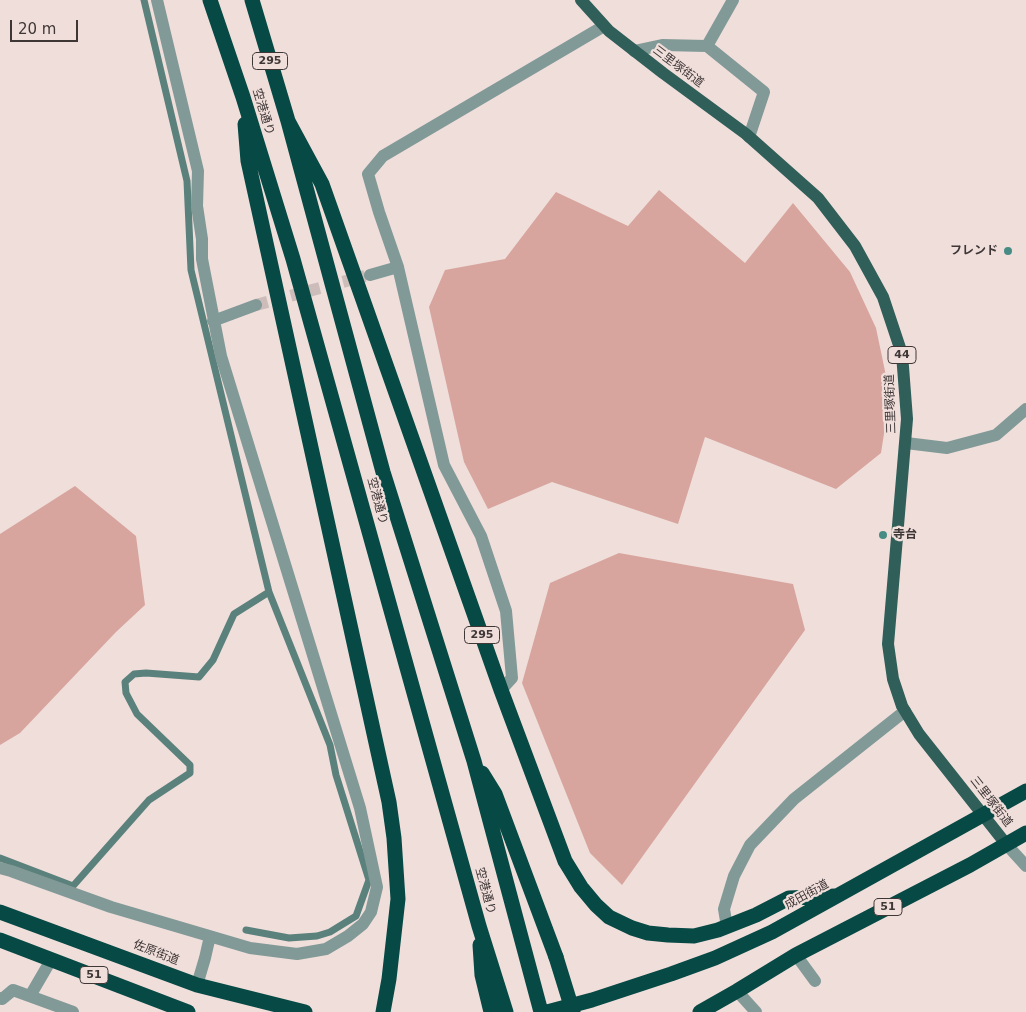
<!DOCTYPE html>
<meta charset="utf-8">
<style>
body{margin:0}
#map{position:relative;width:1026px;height:1012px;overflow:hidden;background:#f0dedb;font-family:"DejaVu Sans",sans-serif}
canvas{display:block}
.scale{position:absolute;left:10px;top:20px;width:68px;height:22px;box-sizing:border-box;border:2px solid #3e3736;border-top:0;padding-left:6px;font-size:15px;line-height:18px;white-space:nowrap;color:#3e3736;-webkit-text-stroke:4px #f0dedb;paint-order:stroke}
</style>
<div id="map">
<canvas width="1026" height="1012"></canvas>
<div class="scale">20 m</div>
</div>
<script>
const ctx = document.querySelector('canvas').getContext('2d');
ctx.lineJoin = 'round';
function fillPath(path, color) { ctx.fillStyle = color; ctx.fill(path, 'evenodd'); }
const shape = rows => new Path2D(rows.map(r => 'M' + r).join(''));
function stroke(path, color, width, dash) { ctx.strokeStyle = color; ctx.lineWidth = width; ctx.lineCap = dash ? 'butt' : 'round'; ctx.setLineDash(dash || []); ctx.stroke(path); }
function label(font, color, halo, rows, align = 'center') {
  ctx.font = font + ' "DejaVu Sans","Noto Sans JP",sans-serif'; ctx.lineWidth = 4.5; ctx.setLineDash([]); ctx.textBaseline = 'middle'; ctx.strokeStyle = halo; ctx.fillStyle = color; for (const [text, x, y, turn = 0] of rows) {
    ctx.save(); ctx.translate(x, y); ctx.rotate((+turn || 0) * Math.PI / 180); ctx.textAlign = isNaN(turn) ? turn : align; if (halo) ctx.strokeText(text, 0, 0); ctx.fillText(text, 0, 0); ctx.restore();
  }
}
fillPath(shape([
 [659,190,745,263,793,203,850,272,876,328,890,395,881,453,836,489,705,437,678,524,552,482,488,509,464,462,429,307,445,270,505,259,556,192,628,226],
 [75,486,136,536,145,605,116,632,20,733,0,745,0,534],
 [619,553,793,584,805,630,622,885,590,853,522,683,550,583]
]), '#d7a59d');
stroke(shape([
 [144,0,187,181,191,270,269,592,330,745,336,775,369,880,356,916,330,932,317,936,289,938,246,930],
 [0,858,73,886,149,800,190,773,190,765,137,714,126,693,125,682,134,674,146,673,199,677,213,660,234,614,269,592]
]), '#5b817c', 7);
stroke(shape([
 [256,305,365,276]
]), '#ccbdba', 12, [12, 6]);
stroke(shape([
 [707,46,733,0],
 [634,51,662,45,707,46,764,92,749,137],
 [370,275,398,267],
 [213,321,256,305],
 [906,443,947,448,996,435,1026,409],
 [501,690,512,678,506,611,481,536,444,465,398,267,379,212,368,174,383,156,604,26],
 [1006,844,1026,866],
 [0,868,11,871,111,907,250,948,297,954,326,949,348,936,363,924,371,912,377,887,360,808,221,356,202,259,202,239,197,206,198,171,157,0],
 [727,927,724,909,734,876,750,845,794,799,905,711],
 [796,955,815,981],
 [197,985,205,958,210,936],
 [737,991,756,1012],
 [30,996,51,960],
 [0,998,2,999,13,990,73,1012]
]), '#829a97', 12);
stroke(shape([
 [581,0,609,31,663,73,746,134,818,198,855,246,883,297,902,354,907,419,888,644,893,679,902,706,919,734,1006,844]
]), '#305e59', 12);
stroke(shape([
 [210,0,243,97,293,259,479,926,506,1012],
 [252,0,288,121,383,472,474,761,541,1012],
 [288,121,322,184,501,690,565,861,581,887,596,905,609,917,632,928,648,933,668,935,694,936,718,930,756,915,789,898,835,896],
 [245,124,248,161,389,802,394,838,398,899,389,979,383,1012],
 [482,773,495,794,556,957],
 [0,912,197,985,305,1012],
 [0,940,188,1012],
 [480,945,482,975,491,1012],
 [547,1012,592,1000,671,974,715,958,772,932,1026,791],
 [700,1012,737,991,796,955,970,865,1026,833]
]), '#074944', 15);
stroke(shape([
 [556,957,573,1012]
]), '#074944', 15);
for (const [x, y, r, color] of [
 [1008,251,5,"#468c85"],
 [883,535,5,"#468c85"]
]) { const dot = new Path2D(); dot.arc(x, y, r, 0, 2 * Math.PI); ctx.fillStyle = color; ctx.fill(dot); stroke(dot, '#f0dedb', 2); }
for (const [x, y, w] of [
 [270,61,35],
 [902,355,28],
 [482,635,35],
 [888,907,28],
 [94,975,28]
]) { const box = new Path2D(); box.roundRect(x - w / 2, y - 8.5, w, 17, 4); ctx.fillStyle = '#f0dedb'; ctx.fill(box); stroke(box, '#3e3736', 1); }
label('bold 11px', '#3e3736', null, [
 ["295",270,61],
 ["44",902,355],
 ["295",482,635],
 ["51",888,907],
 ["51",94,975]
]);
label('12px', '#3e3736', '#f0dedb', [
 ["三里塚街道",678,67,37],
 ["空港通り",263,112,73],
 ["三里塚街道",891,404,-92],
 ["空港通り",377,501,75],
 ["三里塚街道",991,802,52],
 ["空港通り",485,891,75],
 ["成田街道",807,895,-29],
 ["佐原街道",156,953,21]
]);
label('bold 12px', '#3e3736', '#f0dedb', [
 ["フレンド",998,251],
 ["寺台",893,535,"left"]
], 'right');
</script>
